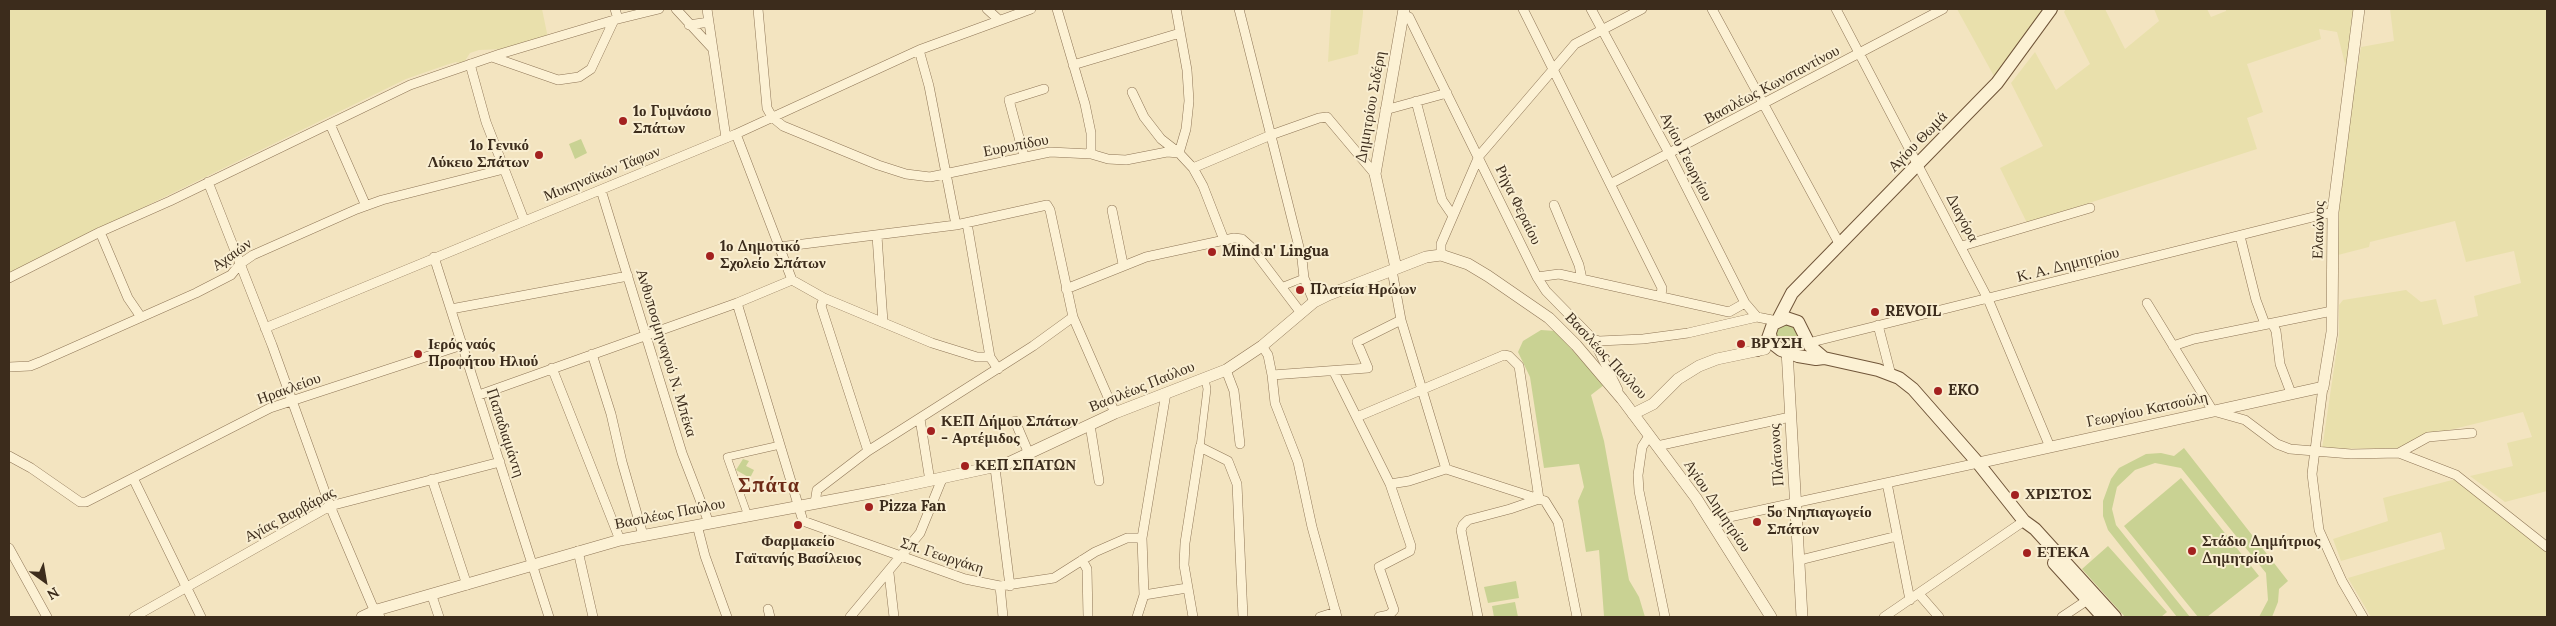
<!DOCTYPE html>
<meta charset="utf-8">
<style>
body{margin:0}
#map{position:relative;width:2556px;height:626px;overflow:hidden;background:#f3e4c0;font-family:Lora,serif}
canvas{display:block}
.frame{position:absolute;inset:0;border:10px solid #3c2c1c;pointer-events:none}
.north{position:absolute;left:20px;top:556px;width:50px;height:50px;-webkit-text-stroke:4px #f9eed1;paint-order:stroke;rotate:148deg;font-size:14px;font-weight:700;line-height:20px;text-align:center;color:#3c2c1c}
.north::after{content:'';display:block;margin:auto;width:18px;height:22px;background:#3c2c1c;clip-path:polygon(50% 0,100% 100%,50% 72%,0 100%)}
</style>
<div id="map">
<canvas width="2556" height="626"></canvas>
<div class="frame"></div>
<div class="north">N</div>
</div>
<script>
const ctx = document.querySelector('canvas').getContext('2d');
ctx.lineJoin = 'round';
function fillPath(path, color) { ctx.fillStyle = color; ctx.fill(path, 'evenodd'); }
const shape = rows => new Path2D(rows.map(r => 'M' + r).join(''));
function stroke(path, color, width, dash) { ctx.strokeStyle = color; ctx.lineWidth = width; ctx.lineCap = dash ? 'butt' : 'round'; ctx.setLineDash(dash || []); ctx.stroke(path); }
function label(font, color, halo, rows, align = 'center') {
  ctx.font = font + ' Lora,serif'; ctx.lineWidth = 4; ctx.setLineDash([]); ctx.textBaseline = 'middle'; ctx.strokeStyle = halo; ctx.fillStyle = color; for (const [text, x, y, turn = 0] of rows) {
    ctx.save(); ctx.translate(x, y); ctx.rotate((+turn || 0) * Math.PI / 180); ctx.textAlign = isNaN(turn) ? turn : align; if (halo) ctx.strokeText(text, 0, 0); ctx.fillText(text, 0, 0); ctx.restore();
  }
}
fillPath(shape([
 [9,9,542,9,548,38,504,49,479,50,470,53,463,64,456,62,446,65,406,79,9,273],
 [1331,9,1363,9,1363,13,1358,54,1328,62],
 [1957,9,2045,9,1995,78],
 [2066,9,2105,9,2125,49,2159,21,2154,9,2207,9,2211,17,2226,11,2226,9,2356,9,2346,68,2337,32,2319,29,2321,39,2247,64,2263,112,2247,118,2257,149,2027,223,2000,168,2043,146,2011,83,2035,52,2056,90,2090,64,2064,12],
 [2390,9,2547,9,2547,491,2505,502,2470,476,2513,466,2507,443,2532,437,2523,412,2421,437,2402,448,2322,449,2339,335,2339,305,2343,300,2406,290,2421,302,2436,299,2443,325,2478,316,2474,296,2521,283,2514,251,2466,262,2455,221,2370,242,2369,247,2338,255,2335,241,2351,108,2361,47,2394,41],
 [2456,479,2547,551,2547,617,2371,617,2348,578,2445,549,2441,532,2341,561,2333,539,2388,521,2383,498]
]), '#e9e0ac');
fillPath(shape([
 [581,139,587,153,575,159,569,144],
 '1775 334a11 11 0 1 1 22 0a11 11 0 1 1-22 0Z',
 [1541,330,1555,331,1604,385,1591,395,1604,441,1629,580,1639,597,1645,617,1602,617,1604,616,1599,550,1586,552,1578,501,1584,487,1579,464,1544,468,1530,377,1518,352,1523,341],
 [2184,448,2288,581,2279,589,2278,602,2272,617,2259,617,2268,600,2266,573,2181,468,2155,463,2135,470,2117,487,2112,509,2116,525,2190,617,2177,617,2108,530,2103,516,2103,501,2111,479,2119,468,2146,454,2161,453,2174,456],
 [743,459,749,461,746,466,754,470,750,478,736,470],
 [2181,478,2259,576,2207,617,2198,617,2124,526],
 [2108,546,2167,612,2161,617,2125,617,2082,569],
 [1516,581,1519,598,1488,603,1484,587],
 [1515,602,1518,617,1494,617,1492,606]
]), '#c9d293');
const pedestrian = shape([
 [1281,287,1304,278],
 [1200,447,1207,389,1205,379],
 [748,516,727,457,780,445]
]);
const minor = shape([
 [615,9,618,19],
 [676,9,713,49],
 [707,9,726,138],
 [758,9,767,108,772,117,783,126,878,165,906,174,930,177,1050,152,1091,154,1108,159,1126,160,1167,152,1179,153,1193,168,1203,186,1224,240],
 [987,9,999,20],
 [1057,9,1085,104,1091,133,1091,154],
 [1239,9,1302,259,1304,278,1314,302],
 [1523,9,1662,288,1661,295],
 [1591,9,1669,153,1745,303,1757,317],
 [1712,9,1840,245],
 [1836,9,1988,299,2050,447],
 [1403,14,1409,17,1537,277,1546,291,1593,339,1618,390],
 [689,25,709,22],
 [919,50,929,86,956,225],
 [492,57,558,80,579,77,591,69,614,20,659,9],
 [470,64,486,122,524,220],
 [1073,65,1180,33],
 [1132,92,1144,117,1161,139,1179,153,1186,129,1189,101,1187,70,1176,9],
 [1416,101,1442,200,1453,216],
 [1385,110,1447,93],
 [330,124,366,206],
 [736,134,792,280],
 [1024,156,1009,100,1044,89],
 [1193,168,1271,135,1319,118,1327,117,1375,174],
 [208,182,272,345,330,506,372,605,380,617],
 [1612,183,1943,9],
 [601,190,682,453,709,523],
 [1554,205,1579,265,1582,279],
 [1112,210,1123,264],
 [967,223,990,357,998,369],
 [100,232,128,298,141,317],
 [877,236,883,322],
 [2240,236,2256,300,2265,324],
 [1962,246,2090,208],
 [779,247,956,225,1047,205,1050,210,1073,317,1115,413],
 [1441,255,1441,244,1479,156,1575,44,1642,9],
 [434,257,549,617],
 [1392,270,1401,320,1446,469],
 [1537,277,1559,274,1729,312,1745,303],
 [9,278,100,232,170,201,410,85,500,54,614,20],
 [792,280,824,298,932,343,977,357,990,357],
 [1066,289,1146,257,1234,238,1242,239,1251,247,1301,313],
 [824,298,821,306,868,451],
 [737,303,803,521,965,579,1000,586,1054,578,1095,552,1127,538,1142,538],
 [2147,303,2213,411,2245,420,2277,444,2290,449,2351,454,2399,453,2456,475,2547,547],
 [451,309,628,276],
 [2272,323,2276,331,2280,364,2291,393],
 [1878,325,1891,375],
 [265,328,736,134,919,50,1031,9],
 [1593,339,1599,341,1643,339,1688,333,1757,317,1777,321],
 [1808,343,2333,212],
 [1262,346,1268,355,1272,375,1275,403,1298,462,1312,527,1337,617],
 [2173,346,2194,339,2332,311],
 [592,354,611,414,622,462,643,535],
 [9,367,30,366,40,362,196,293,231,275,240,264,253,255,357,209,382,200,504,169],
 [552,368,620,540],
 [1226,370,1234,391,1240,444],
 [1334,372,1390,484,1411,546,1410,551,1379,567,1394,610,1389,615,1379,617],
 [1272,375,1368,368,1357,342,1401,320],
 [2323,387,2312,474,2319,530,2342,581,2363,617],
 [479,395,737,303,792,280],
 [1357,417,1504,355,1509,356,1519,366,1539,499],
 [920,419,930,481],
 [1015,421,1029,454],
 [1090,425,1099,481],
 [1649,436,1642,447,1638,475,1639,491,1665,617],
 [1657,446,1790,417],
 [2399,453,2428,437,2472,433],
 [9,456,31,468,80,502,86,502,270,408,462,345],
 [995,468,1010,586],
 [133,478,201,617],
 [432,479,467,585],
 [1887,483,1910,600],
 [1390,484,1409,481,1446,469,1545,501,1558,522,1577,617],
 [815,503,817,490,868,451,1033,346,1073,317],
 [1711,521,1978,463],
 [697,525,705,556,727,617],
 [9,548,47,617],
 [578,551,593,617],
 [1082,560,1087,569,1088,617],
 [1800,560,1897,536],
 [889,573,894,617],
 [1000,586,1003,617],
 [1919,594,1939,617],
 [1144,595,1187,588],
 [432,596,439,617],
 [768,609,770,617],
 [134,617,330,506,500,462],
 [850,617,920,533,942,479],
 [1137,617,1144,595,1142,538,1166,393],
 [1193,617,1184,565,1185,543,1200,447,1228,461,1237,484,1243,617],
 [1320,617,1336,612],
 [1478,617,1461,530,1463,525,1468,520,1510,509,1539,499],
 [1884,617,2024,521],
 [2062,617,2092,597]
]);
const tertiary = shape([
 [1396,268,1375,174,1404,9],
 [1787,350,1802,617],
 [1633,414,1653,404,1678,379,1699,366,1717,359,1765,349],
 [1978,463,2323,387,2332,332,2333,212,2359,9],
 [362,617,377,610,620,540,886,490,1006,464,1115,413,1226,370,1262,346,1314,302,1328,295,1426,257,1441,255,1468,264,1488,276,1549,318,1576,345,1622,399,1696,498,1771,617]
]);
const secondary = shape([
 [1778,320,1792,293,1997,83,2051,9],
 [1770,334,1772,343,1781,350,1798,356,1816,359,1824,358,1878,370,1899,378,1913,389,1978,463,2024,521,2035,529,2115,617],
 [1757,350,1767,341,1773,324,1786,318,1798,322,1810,346,1824,358],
 [2054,563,2103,617]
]);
stroke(pedestrian, '#8e7556', 8);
stroke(minor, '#8e7556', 10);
stroke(tertiary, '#8e7556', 12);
stroke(secondary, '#705539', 14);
stroke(pedestrian, '#fcf1d4', 7);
stroke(minor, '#fcf1d4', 9);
stroke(tertiary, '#fcf1d4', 11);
stroke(secondary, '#fcf1d4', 12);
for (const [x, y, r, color] of [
 [623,121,5,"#a3211f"],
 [539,155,5,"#a3211f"],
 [1212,252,5,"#a3211f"],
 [710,256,5,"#a3211f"],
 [1300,290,5,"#a3211f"],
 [1875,312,5,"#a3211f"],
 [1741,344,5,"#a3211f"],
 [418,354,5,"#a3211f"],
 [1938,391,5,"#a3211f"],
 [931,431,5,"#a3211f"],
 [965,466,5,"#a3211f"],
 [2015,495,5,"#a3211f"],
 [869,507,5,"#a3211f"],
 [1757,522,5,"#a3211f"],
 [798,525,5,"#a3211f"],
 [2192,551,5,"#a3211f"],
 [2027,553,5,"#a3211f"]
]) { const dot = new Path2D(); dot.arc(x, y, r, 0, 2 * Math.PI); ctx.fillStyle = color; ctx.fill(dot); stroke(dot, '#f9eed1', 2); }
label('15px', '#3c2c1c', '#f9eed1', [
 ["Βασιλέως Κωνσταντίνου",1772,85,-28],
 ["Δημητρίου Σιδέρη",1371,107,-80],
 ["Αγίου Θωμά",1918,142,-46],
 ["Ευρυπίδου",1016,146,-11],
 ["Αγίου Γεωργίου",1686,157,63],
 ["Μυκηναϊκών Τάφων",602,174,-22],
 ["Ρήγα Φεραίου",1518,205,64],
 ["Διαγόρα",1962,218,62],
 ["Ελαιώνος",2319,230,-88],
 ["Αχαιών",232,255,-35],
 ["Κ. Α. Δημητρίου",2068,265,-14],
 ["Ανθυποσμηναγού Ν. Μπέκα",666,353,73],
 ["Βασιλέως Παύλου",1606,356,47],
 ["Βασιλέως Παύλου",1142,387,-22],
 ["Ηρακλείου",289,389,-20],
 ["Γεωργίου Κατσούλη",2147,410,-12],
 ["Παπαδιαμάντη",505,433,72],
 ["Πλάτωνος",1777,455,-94],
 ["Αγίου Δημητρίου",1717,506,56],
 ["Βασιλέως Παύλου",670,514,-11],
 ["Αγίας Βαρβάρας",290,515,-28],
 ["Σπ. Γεωργάκη",942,556,18]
]);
label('bold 15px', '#3c2c1c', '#f9eed1', [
 ["1ο Γυμνάσιο",633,112],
 ["Σπάτων",633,129],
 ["1ο Γενικό",529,146,"right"],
 ["Λύκειο Σπάτων",529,163,"right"],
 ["1ο Δημοτικό",720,247],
 ["Σχολείο Σπάτων",720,264],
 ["Mind n' Lingua",1222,252],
 ["Πλατεία Ηρώων",1310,290],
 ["REVOIL",1885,312],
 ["ΒΡΥΣΗ",1751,344],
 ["Ιερός ναός",428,345],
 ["Προφήτου Ηλιού",428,362],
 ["EKO",1948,391],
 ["ΚΕΠ Δήμου Σπάτων",941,422],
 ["- Αρτέμιδος",941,439],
 ["ΚΕΠ ΣΠΑΤΩΝ",975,466],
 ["ΧΡΙΣΤΟΣ",2025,495],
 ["Pizza Fan",879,507],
 ["5ο Νηπιαγωγείο",1767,513],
 ["Σπάτων",1767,530],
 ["Φαρμακείο",798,542,"center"],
 ["Γαϊτανής Βασίλειος",798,559,"center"],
 ["Στάδιο Δημήτριος",2202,542],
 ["Δημητρίου",2202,559],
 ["ΕΤΕΚΑ",2037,553]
], 'left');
ctx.letterSpacing = '1px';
label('bold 20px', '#6d2a16', '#f9eed1', [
 ["Σπάτα",769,486]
]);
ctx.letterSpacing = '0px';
</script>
